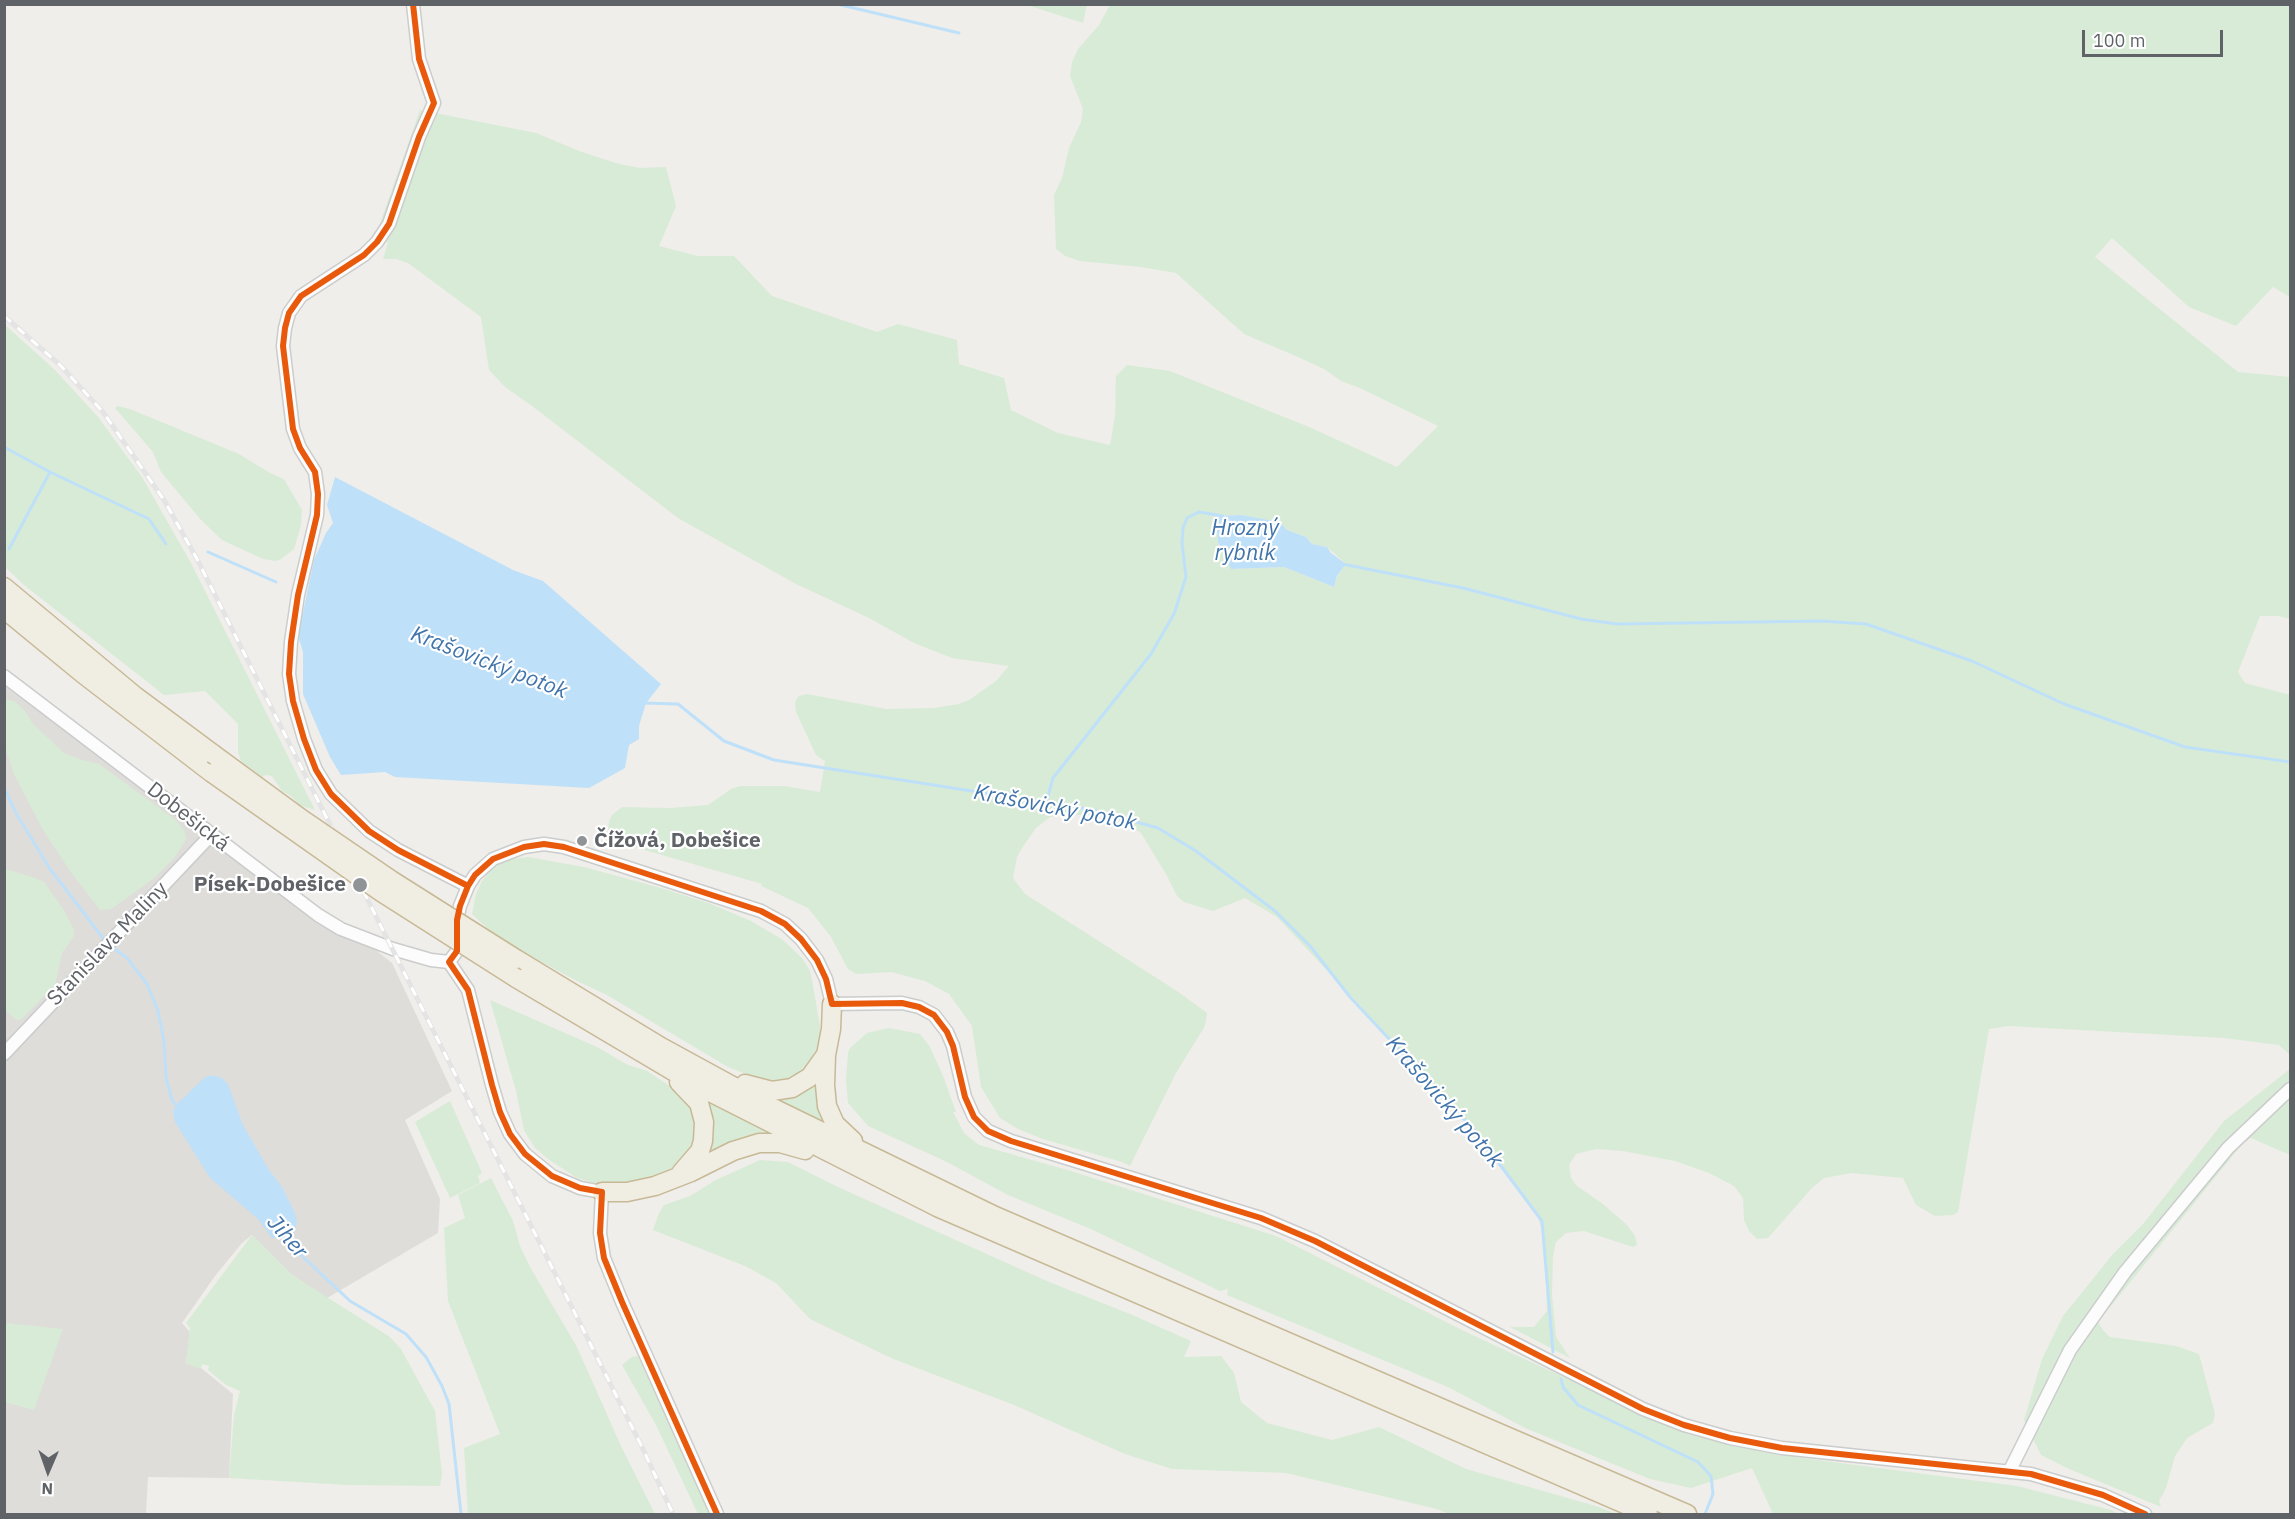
<!DOCTYPE html>
<meta charset="utf-8">
<style>
body{margin:0}
#map{position:relative;width:2295px;height:1519px;overflow:hidden;background:#efeeea;font-family:"IBM Plex Sans",sans-serif}
canvas{display:block}
.frame{position:absolute;inset:0;border:6px solid #5f6368;pointer-events:none}
.north{position:absolute;left:18px;top:1441px;width:60px;height:60px;-webkit-text-stroke:4px #fff;paint-order:stroke;rotate:182deg;font-size:16px;font-weight:700;line-height:24px;text-align:center;color:#5f6368}
.north::after{content:'';display:block;margin:auto;width:21px;height:27px;background:#5f6368;clip-path:polygon(50% 0,100% 100%,50% 72%,0 100%)}
.scale{position:absolute;left:2082px;top:30px;width:141px;height:27px;box-sizing:border-box;border:3px solid #5f6368;border-top:0;padding-left:8px;font-size:18px;line-height:21px;white-space:nowrap;color:#5f6368;-webkit-text-stroke:4px #fff;paint-order:stroke}
</style>
<div id="map">
<canvas width="2295" height="1519"></canvas>
<div class="frame"></div>
<div class="north">N</div>
<div class="scale">100 m</div>
</div>
<script>
const ctx = document.querySelector('canvas').getContext('2d');
ctx.lineJoin = 'round';
function fillPath(path, color) { ctx.fillStyle = color; ctx.fill(path, 'evenodd'); }
const shape = rows => new Path2D(rows.map(r => 'M' + r).join(''));
function stroke(path, color, width, dash) { ctx.strokeStyle = color; ctx.lineWidth = width; ctx.lineCap = dash ? 'butt' : 'round'; ctx.setLineDash(dash || []); ctx.stroke(path); }
function label(font, color, halo, rows, align = 'center') {
  ctx.font = font + ' "IBM Plex Sans",sans-serif'; ctx.lineWidth = 4.5; ctx.setLineDash([]); ctx.textBaseline = 'middle'; ctx.strokeStyle = halo; ctx.fillStyle = color; for (const [text, x, y, turn = 0] of rows) {
    ctx.save(); ctx.translate(x, y); ctx.rotate((+turn || 0) * Math.PI / 180); ctx.textAlign = isNaN(turn) ? turn : align; if (halo) ctx.strokeText(text, 0, 0); ctx.fillText(text, 0, 0); ctx.restore();
  }
}
fillPath(shape([
 [4,686,347,937,373,948,392,963,452,1091,405,1120,440,1199,438,1233,327,1298,292,1275,252,1235,242,1243,215,1276,182,1323,190,1332,186,1363,201,1368,233,1394,229,1478,148,1477,146,1514,5,1514]
]), '#dfddda');
fillPath(shape([
 [1027,5,1087,4,1087,5,1083,23],
 [1110,5,2290,5,2290,297,2273,287,2236,326,2189,307,2112,238,2095,257,2238,372,2290,377,2290,619,2278,616,2260,616,2238,672,2245,683,2290,695,2290,1055,2279,1045,2224,1038,2009,1026,1989,1029,1958,1212,1953,1215,1935,1216,1916,1205,1903,1178,1852,1173,1824,1178,1812,1188,1768,1238,1757,1239,1749,1231,1744,1220,1743,1198,1734,1186,1709,1173,1675,1161,1623,1151,1596,1149,1576,1154,1569,1165,1571,1178,1577,1186,1603,1204,1627,1225,1635,1236,1637,1245,1633,1247,1584,1231,1566,1233,1556,1242,1553,1256,1552,1295,1556,1337,1570,1358,1510,1327,1534,1327,1547,1311,1544,1236,1536,1212,1481,1139,1352,997,1277,917,1245,898,1213,911,1184,902,1177,896,1166,874,1141,833,1128,824,1097,815,1060,815,1050,817,1036,828,1022,848,1017,857,1013,878,1025,894,1177,991,1207,1013,1205,1026,1176,1073,1130,1166,1122,1162,1043,1139,1018,1129,1000,1118,981,1087,972,1026,949,994,925,981,891,972,856,974,848,969,831,937,808,908,761,886,762,884,631,846,608,833,609,821,612,815,622,807,671,808,708,805,731,789,740,786,784,786,820,792,825,761,816,755,796,712,795,702,799,696,807,694,887,709,934,708,959,704,969,700,996,681,1009,666,952,658,914,643,869,618,796,584,678,518,532,406,505,387,489,370,481,317,408,263,396,259,383,259,388,243,378,229,420,110,536,133,579,151,619,164,640,168,666,167,676,206,659,246,698,256,734,256,772,296,877,332,898,324,957,340,959,364,1004,378,1011,410,1058,433,1110,445,1115,416,1116,376,1127,365,1170,371,1309,427,1397,467,1438,426,1360,388,1341,381,1324,369,1298,357,1244,334,1176,273,1141,267,1080,261,1065,256,1056,249,1054,195,1062,178,1069,148,1081,122,1083,109,1070,76,1072,62,1078,49,1099,25],
 [1241,515,1280,522,1287,530,1306,537,1312,544,1327,547,1346,564,1337,577,1334,587,1284,567,1231,569,1218,542,1216,516],
 [5,325,55,370,98,417,142,477,191,563,315,810,299,805,291,796,282,791,272,776,266,775,262,777,241,761,238,752,238,724,205,691,164,695,24,585,5,567],
 [117,406,130,409,239,454,270,473,284,479,302,510,301,525,294,549,281,559,275,561,263,559,222,540,201,520,161,472,153,452,115,408],
 [7,700,14,701,25,711,33,724,64,753,82,760,99,764,176,820,184,830,186,839,175,857,153,879,111,909,100,910,70,871,43,830,14,774,5,747,4,702],
 [528,857,584,867,661,888,711,904,751,921,783,940,802,958,810,971,813,985,820,1027,820,1044,815,1061,790,1078,764,1081,748,1075,728,1067,607,995,575,980,499,939,472,914,476,894,482,881,492,868,508,860],
 [5,869,32,877,44,882,64,910,73,928,74,936,62,953,55,985,22,1019,16,1020,5,1010],
 [490,1000,597,1047,628,1065,647,1071,676,1090,685,1099,693,1113,696,1137,691,1149,682,1161,668,1170,649,1178,625,1185,601,1185,577,1178,548,1159,535,1148,524,1130,516,1091],
 [889,1028,920,1034,930,1047,943,1076,956,1112,953,1112,964,1133,979,1145,1071,1171,1276,1236,1470,1334,1690,1435,1779,1455,2017,1486,2111,1510,2118,1514,1773,1514,1752,1468,1691,1488,1650,1479,1525,1428,1450,1388,1227,1295,1228,1289,1220,1291,1093,1230,1008,1195,947,1162,868,1126,848,1103,846,1079,848,1053,850,1048,867,1033],
 [2290,1069,2290,1155,2251,1138,2243,1143,2098,1322,2103,1330,2110,1337,2176,1346,2199,1354,2215,1414,2213,1423,2187,1438,2175,1456,2166,1488,2159,1501,2161,1507,2069,1469,2041,1455,2024,1420,2042,1359,2063,1316,2113,1254,2143,1224,2224,1121],
 [822,1070,834,1129,767,1095],
 [699,1094,779,1137,698,1163],
 [450,1101,482,1173,478,1176,480,1183,450,1198,415,1122],
 [760,1160,788,1162,838,1187,1049,1282,1130,1314,1191,1341,1184,1357,1221,1356,1234,1373,1241,1402,1267,1423,1332,1440,1379,1427,1466,1469,1599,1507,1616,1514,1449,1514,1437,1509,1286,1473,1172,1469,1125,1454,1014,1405,891,1358,810,1319,776,1283,745,1266,653,1230,659,1213,664,1205,690,1196,716,1180],
 [491,1178,513,1221,520,1246,530,1267,577,1347,621,1446,655,1514,468,1514,464,1448,500,1434,448,1301,444,1228,465,1218,458,1195],
 [252,1235,292,1275,390,1337,401,1349,435,1411,442,1474,440,1486,347,1485,229,1478,234,1415,240,1391,226,1385,208,1370,209,1366,203,1364,200,1369,186,1363,190,1328,186,1323],
 [5,1323,63,1329,34,1410,5,1402],
 [638,1356,672,1428,712,1514,698,1514,656,1425,622,1365,632,1357]
]), '#d8ebd6');
fillPath(shape([
 [335,477,513,570,543,581,661,684,646,703,639,726,639,739,629,745,625,768,589,788,395,777,385,772,341,775,330,757,303,694,303,652,298,636,314,560,326,533,333,523,327,505],
 [1241,515,1280,522,1287,530,1306,537,1312,544,1327,547,1331,553,1346,564,1337,576,1334,587,1284,567,1231,569,1218,542,1216,516],
 [211,1075,222,1078,228,1084,243,1125,269,1170,282,1187,295,1213,297,1222,295,1231,289,1238,272,1238,258,1219,210,1178,175,1122,173,1111,176,1105,204,1078]
]), '#bfe0f9');
stroke(shape([
 [837,4,959,33],
 [4,447,50,472,9,549],
 [50,472,149,519,166,544],
 [208,552,276,582],
 [1342,564,1463,588,1581,619,1617,624,1822,621,1866,624,1972,661,2064,704,2185,747,2290,762],
 [643,703,678,704,724,741,774,760,1093,810,1158,828,1196,851,1275,911,1310,946,1350,997,1474,1130,1542,1221,1553,1352],
 [4,788,17,815,50,869,103,938],
 [1046,803,1053,778,1151,654,1174,614,1186,577,1182,543,1183,528,1187,518,1199,512,1223,516],
 [113,948,127,958,147,984,158,1011,164,1041,166,1078,172,1100,179,1108],
 [285,1235,301,1255,350,1301,406,1334,426,1357,442,1386,449,1404,461,1514],
 [1561,1379,1563,1387,1578,1405,1698,1462,1711,1476,1713,1494,1705,1514]
]), '#bfe0f9', 3);
const minor = shape([
 [413,4,419,59,434,103,419,137,389,224,377,242,364,255,301,296,289,313,285,328,283,346,293,429,300,448,315,472,318,494,317,515,298,595,291,642,289,674,293,701,304,739,316,770,331,794,369,831,398,850,468,886],
 [4,676,318,915,341,929,393,949,431,960,449,962],
 [449,962,457,951,457,920,460,906,468,886,475,875,493,859,524,847,544,844,564,847,733,902,761,911,785,924,801,939,817,960,826,979,832,1004,902,1003,919,1007,934,1015,947,1032,953,1046,965,1097,974,1117,988,1131,1011,1141,1261,1218,1315,1241,1643,1409,1684,1425,1730,1438,1782,1448,2031,1474,2103,1495,2145,1514],
 [449,962,468,990,492,1085,500,1112,510,1134,525,1154,552,1176,580,1188,602,1192,600,1233,604,1258,622,1302,717,1514],
 [4,1054,211,835],
 [2009,1472,2070,1350,2125,1272,2228,1148,2290,1089]
]);
const highway = shape([
 [4,587,135,696,213,754],
 [4,609,82,673,212,773],
 [516,959,661,1047,769,1106,995,1216,1687,1514],
 [516,978,700,1087,937,1207,1648,1514],
 [832,1004,831,1029,826,1055,825,1085,827,1106,835,1124,853,1141],
 [679,1082,699,1103,704,1122,703,1141,700,1151,681,1173],
 [745,1084,772,1091,792,1088,810,1077,825,1056],
 [602,1192,627,1192,655,1186,691,1172,733,1151,759,1143,780,1143,805,1150]
]);
stroke(minor, '#cbcccc', 15);
stroke(highway, '#c8b996', 21);
stroke(minor, '#fdfcfc', 12);
stroke(highway, '#f0ede3', 18);
const rail = shape([
 [4,316,60,365,103,412,164,500,197,559,251,667,642,1447,673,1514]
]);
stroke(rail, '#e4e4e4', 5);
stroke(rail, '#fff', 3, [9]);
const highwayBridge = shape([
 [213,754,303,820,391,880,516,959],
 [212,773,381,892,516,978]
]);
stroke(highwayBridge, '#c8b996', 21, []);
stroke(highwayBridge, '#f0ede3', 18);
stroke(shape([
 [413,4,419,59,434,103,419,137,389,224,377,242,364,255,301,296,289,313,285,328,283,346,293,429,300,448,315,472,318,494,317,515,298,595,291,642,289,674,293,701,304,739,316,770,331,794,369,831,398,850,468,886],
 [717,1514,622,1302,604,1258,600,1233,602,1192,580,1188,552,1176,525,1154,510,1134,500,1112,492,1085,468,990,449,962,457,951,457,920,460,906,468,886,475,875,493,859,524,847,544,844,564,847,761,911,785,924,801,939,817,960,826,979,832,1004,902,1003,919,1007,934,1015,947,1032,953,1046,965,1097,974,1117,988,1131,1011,1141,1261,1218,1315,1241,1643,1409,1684,1425,1730,1438,1782,1448,2031,1474,2103,1495,2145,1514]
]), '#e8590c', 6);
for (const [x, y, r, color] of [
 [582,841,6,"#919496"],
 [360,885,8,"#919496"]
]) { const dot = new Path2D(); dot.arc(x, y, r, 0, 2 * Math.PI); ctx.fillStyle = color; ctx.fill(dot); stroke(dot, '#fff', 2); }
label('21px', '#5f6368', '#fff', [
 ["Dobešická",188,817,38],
 ["Stanislava Maliny",108,944,-46]
]);
label('bold 21px', '#5f6368', '#fff', [
 ["Čížová, Dobešice",594,841],
 ["Písek-Dobešice",346,885,"right"]
], 'left');
label('italic 22px', '#4174aa', '#fff', [
 ["Hrozný",1245,529],
 ["rybník",1245,554],
 ["Krašovický potok",489,663,21],
 ["Krašovický potok",1055,808,11],
 ["Krašovický potok",1444,1102,49],
 ["Jiher",287,1237,49]
]);
</script>
